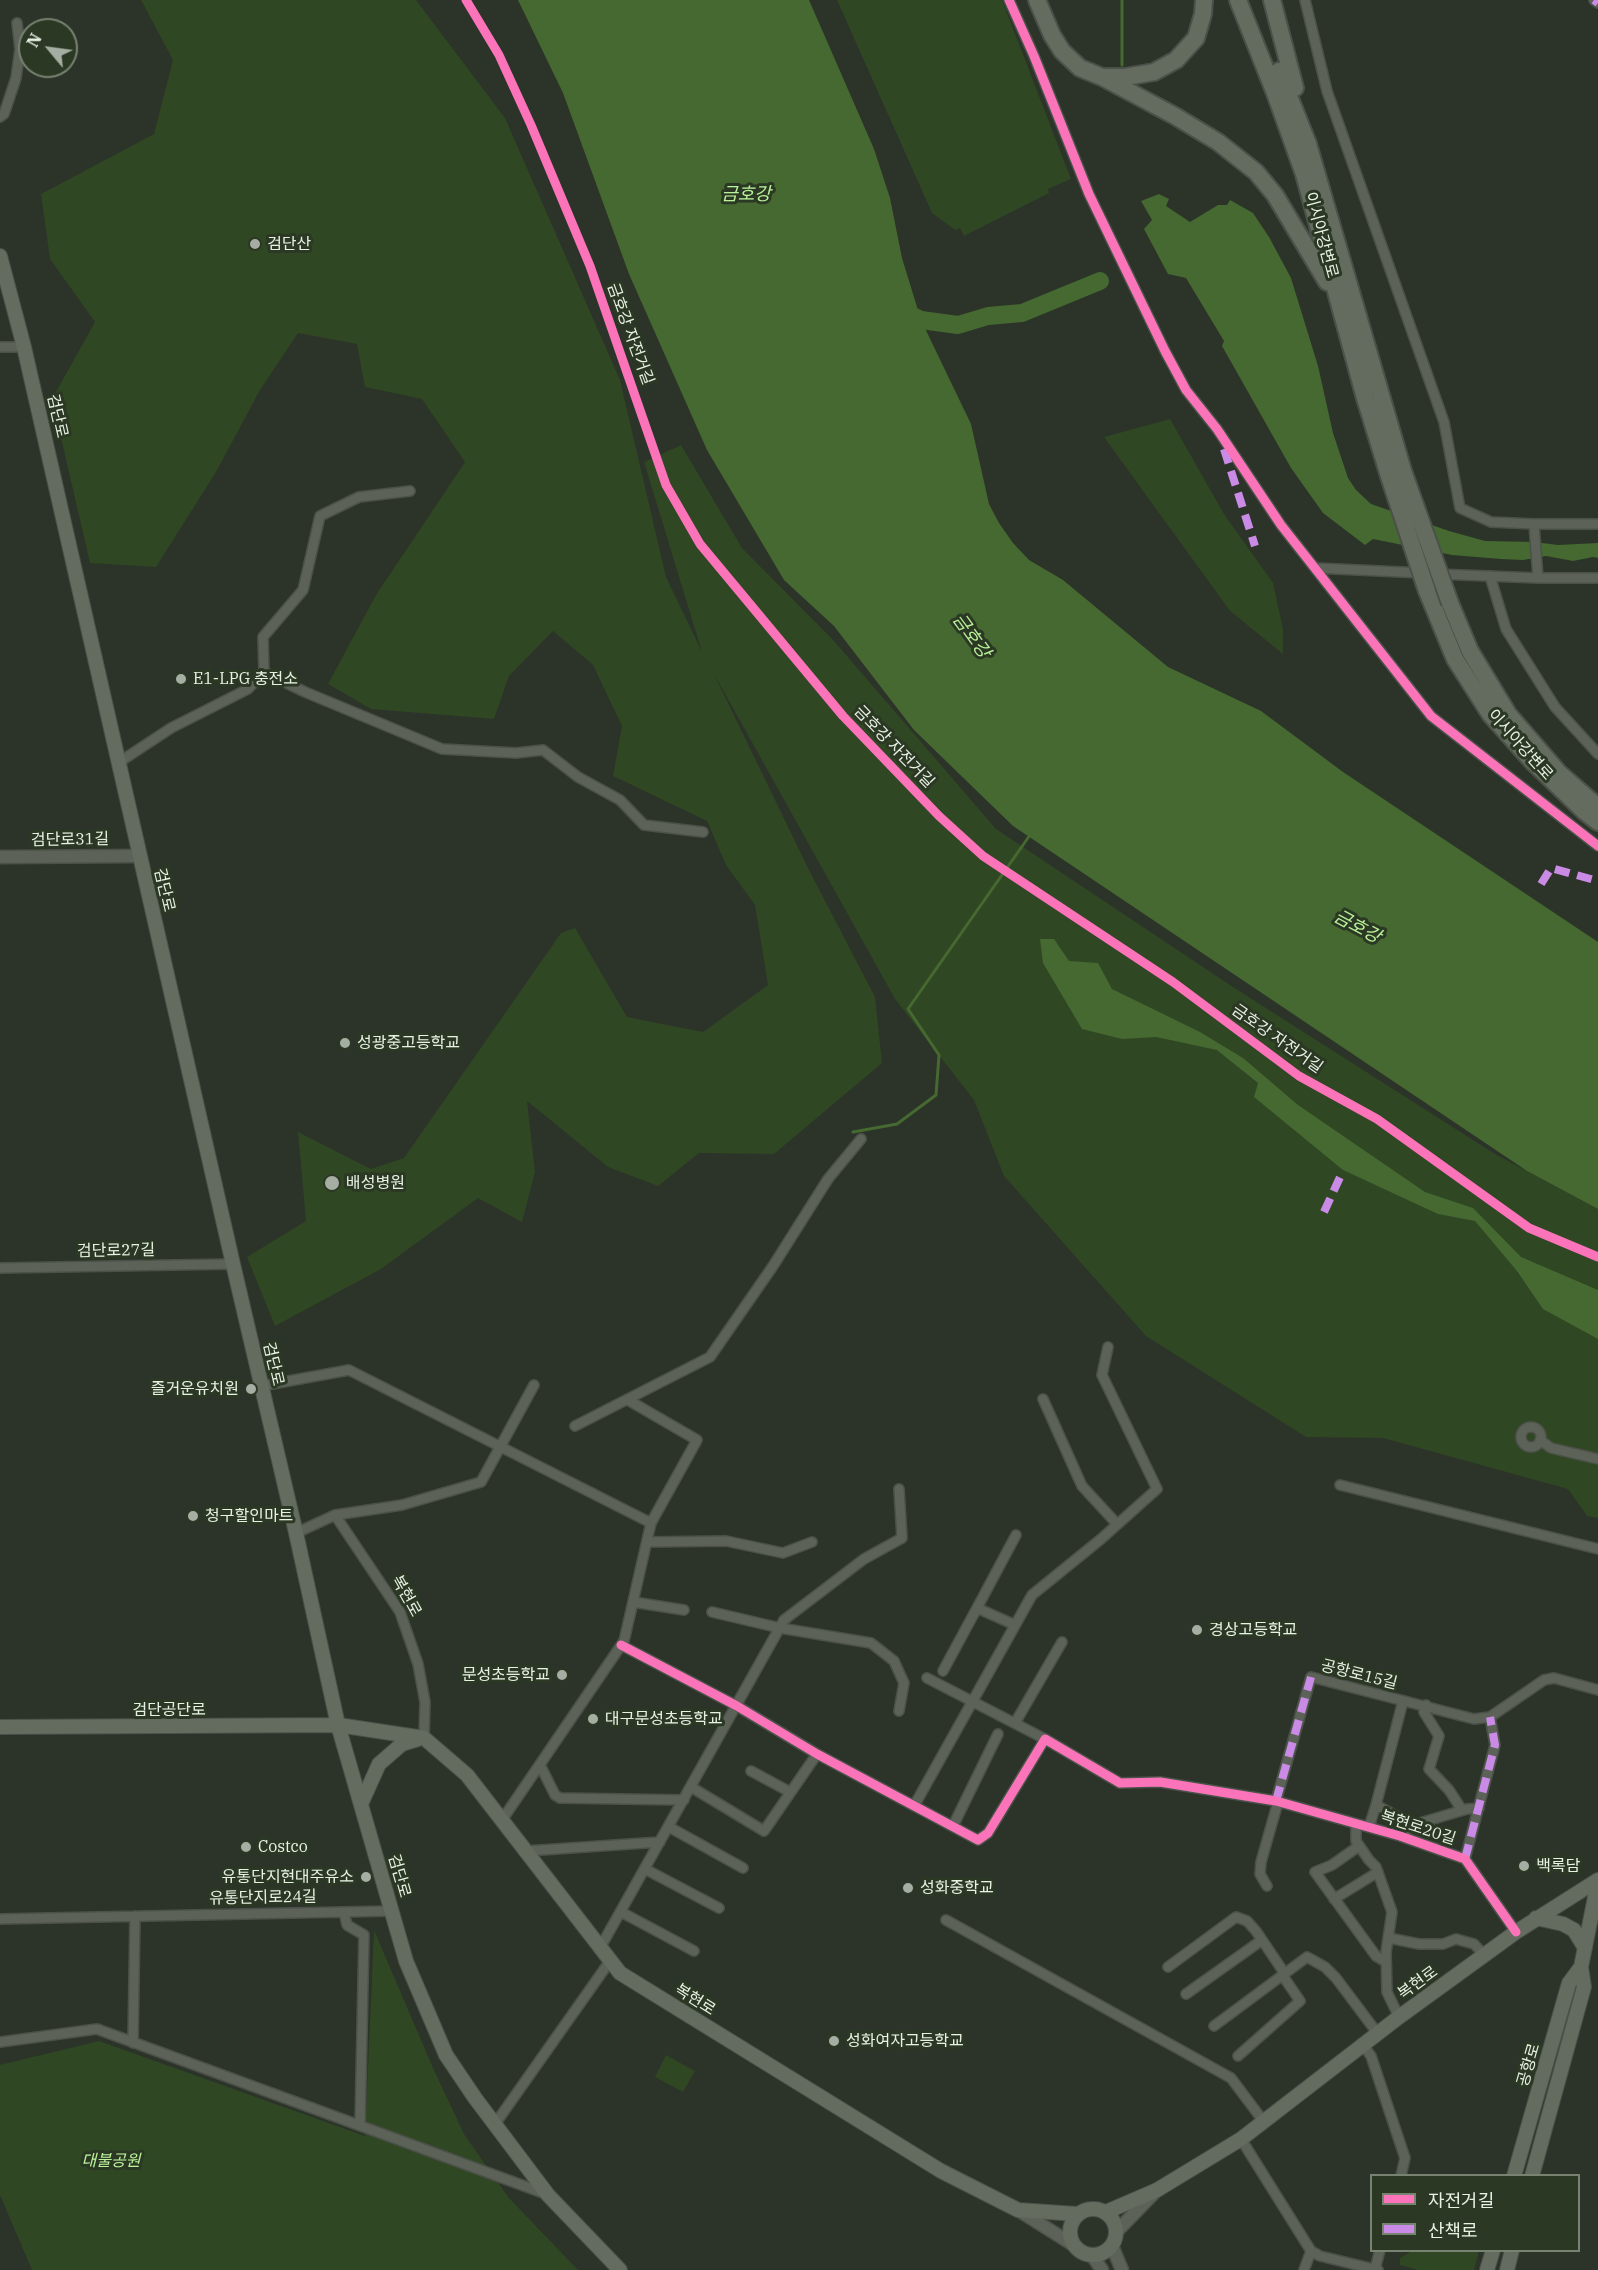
<!DOCTYPE html>
<meta charset="utf-8">
<style>
body{margin:0}
#map{position:relative;width:1598px;height:2270px;overflow:hidden;background:#2c3329;font-family:"IBM Plex Serif","Noto Sans KR",serif}
canvas{display:block}
.legend{position:absolute;left:1370px;top:2174px;width:210px;height:78px;box-sizing:border-box;background:#2b3824;border:2px solid #778271;margin:0;padding:8px 10px;list-style:none;font-size:18px;color:#e8f1e4}
.legend li{display:flex;align-items:center;gap:12px;height:30px}
.legend b{width:30px;border:2px solid #778271}
.north{position:absolute;left:18px;top:18px;width:60px;height:60px;box-sizing:border-box;background:#2b3824;border:2px solid #778271;border-radius:50%;rotate:299deg;font-size:16px;font-weight:700;line-height:24px;text-align:center;color:#e8f1e4}
.north::after{content:'';display:block;margin:auto;width:21px;height:27px;background:#a6aea3;clip-path:polygon(50% 0,100% 100%,50% 72%,0 100%)}
</style>
<div id="map">
<canvas width="1598" height="2270"></canvas>
<ul class="legend">
<li><b style="height:8px;background:#fb73b8"></b>자전거길</li>
<li><b style="height:8px;background:#ca8be6"></b>산책로</li>
</ul>
<div class="north">N</div>
</div>
<script>
const ctx = document.querySelector('canvas').getContext('2d');
ctx.lineJoin = 'round';
function fillPath(path, color) { ctx.fillStyle = color; ctx.fill(path, 'evenodd'); }
const shape = rows => new Path2D(rows.map(r => 'M' + r).join(''));
function stroke(path, color, width, dash) { ctx.strokeStyle = color; ctx.lineWidth = width; ctx.lineCap = dash ? 'butt' : 'round'; ctx.setLineDash(dash || []); ctx.stroke(path); }
function label(font, color, halo, rows, align = 'center') {
  ctx.font = font + ' "IBM Plex Serif","Noto Sans KR",serif'; ctx.lineWidth = 6; ctx.setLineDash([]); ctx.textBaseline = 'middle'; ctx.strokeStyle = halo; ctx.fillStyle = color; for (const [text, x, y, turn = 0] of rows) {
    ctx.save(); ctx.translate(x, y); ctx.rotate((+turn || 0) * Math.PI / 180); ctx.textAlign = isNaN(turn) ? turn : align; if (halo) ctx.strokeText(text, 0, 0); ctx.fillText(text, 0, 0); ctx.restore();
  }
}
fillPath(shape([
 [141,0,416,0,505,118,620,380,666,577,702,652,644,462,681,445,742,548,834,641,996,829,1233,987,1495,1154,1598,1209,1598,1518,1587,1516,1568,1489,1383,1438,1306,1437,1146,1336,1004,1176,974,1100,895,999,714,674,808,868,875,997,882,1063,774,1154,699,1153,658,1186,608,1167,527,1101,535,1172,522,1222,478,1198,381,1269,275,1326,247,1257,306,1221,298,1132,371,1169,404,1158,561,933,575,928,627,1017,703,1032,768,985,755,905,726,865,707,821,613,776,622,726,593,665,553,631,509,676,494,719,371,709,328,684,376,595,465,462,422,399,365,387,357,344,298,333,260,390,216,472,156,567,90,563,52,399,95,322,50,259,41,194,154,134,173,60],
 [837,0,1002,0,1071,179,1048,189,1049,193,964,236,960,228,955,230,932,213],
 [1170,419,1224,514,1273,583,1283,629,1283,654,1230,611,1104,437],
 [374,1930,433,2068,464,2134,508,2197,578,2270,32,2270,0,2195,0,2065,99,2041,365,2136],
 [666,2055,695,2071,683,2092,655,2077],
 [1412,2251,1412,2250,1479,2251,1474,2270,1418,2270,1400,2265,1400,2258]
]), '#304723');
fillPath(shape([
 [518,0,809,0,874,149,890,198,902,258,921,320,971,424,989,504,999,523,1013,543,1029,560,1063,580,1168,667,1261,711,1343,772,1598,942,1598,1209,1527,1171,1013,826,914,730,834,626,784,580,707,450,629,274,563,93],
 [1159,194,1169,199,1166,206,1190,222,1218,205,1227,205,1230,200,1253,213,1269,237,1291,278,1318,366,1333,433,1348,478,1356,490,1371,504,1449,531,1485,541,1534,542,1558,545,1598,543,1598,558,1593,557,1573,561,1546,556,1523,560,1501,559,1452,555,1373,539,1365,545,1323,513,1291,468,1222,346,1224,341,1186,278,1168,274,1144,229,1152,220,1141,201],
 [1040,939,1054,939,1069,961,1098,963,1112,989,1200,1032,1243,1058,1298,1105,1425,1192,1473,1208,1521,1257,1598,1290,1598,1339,1543,1309,1517,1271,1475,1221,1438,1214,1343,1170,1254,1097,1258,1083,1217,1050,1156,1037,1122,1039,1082,1029,1043,963]
]), '#456930');
stroke(shape([
 [1122,65,1122,0],
 [853,1132,897,1124,936,1095,939,1055,908,1009,1030,835]
]), '#456930', 3);
stroke(shape([
 [899,310,921,320,958,325,988,316,1022,313,1100,281]
]), '#456930', 18);
const minor = shape([
 [1009,0,1034,56,1089,194,1165,351,1186,390,1217,429,1281,525,1431,716,1598,846],
 [1305,0,1327,91,1444,422,1460,508,1491,522,1534,524,1538,578,1598,578],
 [1594,0,1598,3],
 [0,117,4,114,16,78,20,49,17,23],
 [0,347,24,347],
 [1534,524,1598,524],
 [1315,568,1423,573],
 [1437,574,1538,578],
 [1490,576,1506,629,1555,707,1598,754],
 [264,672,263,637,303,590,320,516,359,497,410,491],
 [118,763,171,728,248,689,264,672,305,692,442,749,516,753,543,750,578,777,620,800,644,825,703,832],
 [0,1268,233,1264],
 [261,1386,349,1370,651,1523],
 [1043,1399,1082,1486,1117,1524],
 [575,1426,710,1357,773,1266,828,1179,861,1139],
 '1521 1437a10 10 0 1 1 20 0a10 10 0 1 1-20 0Z',
 [1540,1440,1551,1448,1598,1459],
 [1340,1485,1598,1549],
 [335,1515,400,1612,418,1664,425,1702,424,1738],
 [296,1533,335,1515,402,1505,481,1482,534,1385],
 [647,1542,726,1541,783,1553,812,1542],
 [633,1602,684,1610],
 [977,1608,1016,1535],
 [712,1612,780,1628,871,1643,894,1661,904,1683,899,1711],
 [621,1645,737,1706,817,1754,978,1840,988,1833,1045,1739,1120,1783,1160,1782,1276,1801,1400,1836,1465,1859,1516,1932],
 [943,1671,977,1608,1015,1625],
 [927,1678,1045,1739],
 [1426,1705,1424,1712,1439,1736,1429,1769,1449,1790,1462,1810],
 [1015,1723,1062,1642],
 [540,1765,555,1795,560,1798,684,1800],
 [751,1771,790,1792],
 [691,1787,764,1831,817,1754],
 [1276,1801,1311,1677,1474,1719,1490,1717,1544,1680,1554,1678,1598,1690],
 [1376,1805,1403,1701],
 [914,1806,1032,1595,1101,1539,1157,1489,1102,1375,1108,1347],
 [502,1820,624,1641,651,1523,697,1440,628,1400],
 [1356,1824,1356,1841,1369,1860,1376,1867,1392,1912,1386,1952,1387,1992,1399,2017],
 [953,1826,998,1734],
 [669,1827,743,1868],
 [1369,1827,1376,1805,1413,1825],
 [1400,1836,1413,1825,1467,1809,1479,1808],
 [1359,1846,1332,1865,1315,1872,1376,1956,1386,1962],
 [526,1851,660,1842],
 [1465,1859,1495,1745,1490,1717],
 [645,1869,719,1908],
 [1267,1886,1260,1874,1261,1862,1278,1802],
 [1334,1899,1378,1872],
 [344,1912,347,1925,364,1935,360,2126],
 [621,1912,694,1951],
 [0,1919,392,1911],
 [946,1920,1231,2078,1264,2122],
 [1389,1938,1419,1944,1443,1944,1456,1939,1474,1944,1485,1956],
 [600,1948,784,1620,864,1559,902,1538,899,1489],
 [1168,1967,1236,1917,1247,1921,1256,1931,1285,1974],
 [1186,1994,1262,1940],
 [1214,2026,1307,1957,1325,1967,1336,1978,1378,2034],
 [0,2042,97,2029,546,2194],
 [133,2043,135,1916],
 [1363,2045,1371,2056,1405,2158,1401,2176],
 [1238,2056,1300,2001,1283,1976],
 [495,2124,610,1961],
 [1241,2139,1311,2251,1320,2256,1378,2270],
 [1375,2269,1380,2250],
 [1304,2270,1311,2251]
]);
const tertiary = shape([
 [0,857,139,856],
 [1018,2210,1072,2244],
 [1116,2232,1155,2192],
 [1112,2246,1122,2270],
 [1092,2255,1102,2270]
]);
const secondary = shape([
 [0,256,24,347,233,1264,296,1533,338,1725,406,1961,446,2055,475,2098,548,2195,620,2270],
 [0,1727,338,1725,424,1738,467,1775,620,1973,941,2171,1018,2210,1077,2214],
 [361,1804,379,1764,402,1744,418,1739],
 [1536,1918,1563,1924,1574,1930,1585,1948],
 [1514,2176,1569,1983,1581,1967],
 [1532,2176,1584,1987,1581,1967,1598,1882],
 '1070 2232a23 23 0 1 1 46 0a23 23 0 1 1-46 0Z',
 [1106,2212,1157,2190,1241,2139,1399,2017,1516,1932,1598,1880],
 [1487,2270,1493,2250],
 [1507,2270,1512,2250]
]);
const trunk = shape([
 [1037,0,1052,35,1062,51,1080,68,1102,77],
 [1204,0,1203,14,1196,38,1176,60,1154,72,1125,77,1102,77,1175,116,1218,142,1256,172,1275,195,1327,282],
 [1238,0,1275,93,1304,174,1365,398,1389,476],
 [1272,0,1295,88],
 [1279,71,1308,144,1403,471],
 [1427,591,1455,659,1490,714,1533,762,1585,812,1598,822],
 [1450,603,1470,651,1508,714,1559,773,1598,807]
]);
stroke(minor, '#4b5148', 12);
stroke(tertiary, '#4b5148', 15);
stroke(secondary, '#4b5148', 16);
stroke(trunk, '#4b5148', 20);
stroke(minor, '#5c6258', 9);
stroke(tertiary, '#5c6258', 12);
stroke(secondary, '#646c60', 14);
stroke(trunk, '#646c60', 16);
const trunkBridge = shape([
 [1403,471,1450,603],
 [1389,476,1427,591]
]);
stroke(trunkBridge, '#4b5148', 20, []);
stroke(trunkBridge, '#646c60', 16);
stroke(shape([
 [1594,0,1598,3],
 [1224,449,1255,546],
 [1541,884,1551,868,1598,881],
 [1324,1212,1341,1175],
 [1276,1801,1311,1677],
 [1465,1859,1495,1745,1490,1717]
]), '#ca8be6', 8, [15, 8]);
stroke(shape([
 [466,0,499,55,531,125,590,266,666,485,700,544,843,716,939,816,983,856,1173,982,1299,1076,1377,1119,1529,1228,1598,1257],
 [1009,0,1034,56,1089,194,1165,351,1186,390,1217,429,1281,525,1431,716,1598,846],
 [621,1645,737,1706,817,1754,978,1840,988,1833,1045,1739,1120,1783,1160,1782,1276,1801,1400,1836,1465,1859,1516,1932]
]), '#fb73b8', 9);
for (const [x, y, r, color] of [
 [255,244,6,"#a6aea3"],
 [181,679,6,"#a6aea3"],
 [345,1043,6,"#a6aea3"],
 [332,1183,8,"#a6aea3"],
 [251,1389,6,"#a6aea3"],
 [193,1516,6,"#a6aea3"],
 [1197,1630,6,"#a6aea3"],
 [562,1675,6,"#a6aea3"],
 [593,1719,6,"#a6aea3"],
 [246,1847,6,"#a6aea3"],
 [1524,1866,6,"#a6aea3"],
 [366,1877,6,"#a6aea3"],
 [908,1888,6,"#a6aea3"],
 [834,2041,6,"#a6aea3"]
]) { const dot = new Path2D(); dot.arc(x, y, r, 0, 2 * Math.PI); ctx.fillStyle = color; ctx.fill(dot); stroke(dot, '#2b3824', 2); }
label('16px', '#e8f1e4', '#2b3824', [
 ["이시아강변로",1321,235,75],
 ["금호강 자전거길",630,334,70],
 ["검단로",57,416,77],
 ["이시아강변로",1520,745,48],
 ["금호강 자전거길",894,747,46],
 ["검단로31길",70,840,-1],
 ["검단로",164,890,77],
 ["금호강 자전거길",1277,1039,35],
 ["검단로27길",116,1251,-1],
 ["검단로",273,1364,77],
 ["복현로",406,1596,61],
 ["공항로15길",1359,1675,14],
 ["검단공단로",169,1710],
 ["복현로20길",1418,1828,18],
 ["검단로",399,1876,74],
 ["유통단지로24길",263,1898,-1],
 ["복현로",1418,1983,-36],
 ["복현로",695,2000,32],
 ["공항로",1529,2065,-74]
]);
label('16px', '#e8f1e4', '#2b3824', [
 ["검단산",267,244],
 ["E1-LPG 충전소",193,679],
 ["성광중고등학교",357,1043],
 ["배성병원",346,1183],
 ["즐거운유치원",239,1389,"right"],
 ["청구할인마트",205,1516],
 ["경상고등학교",1209,1630],
 ["문성초등학교",550,1675,"right"],
 ["대구문성초등학교",605,1719],
 ["Costco",258,1847],
 ["백록담",1536,1866],
 ["유통단지현대주유소",354,1877,"right"],
 ["성화중학교",920,1888],
 ["성화여자고등학교",846,2041]
], 'left');
label('italic 16px', '#baf29a', '#2b3824', [
 ["대불공원",111,2161]
]);
label('italic 18px', '#baf29a', '#2b3824', [
 ["금호강",746,195],
 ["금호강",971,636,54],
 ["금호강",1357,927,28]
]);
</script>
